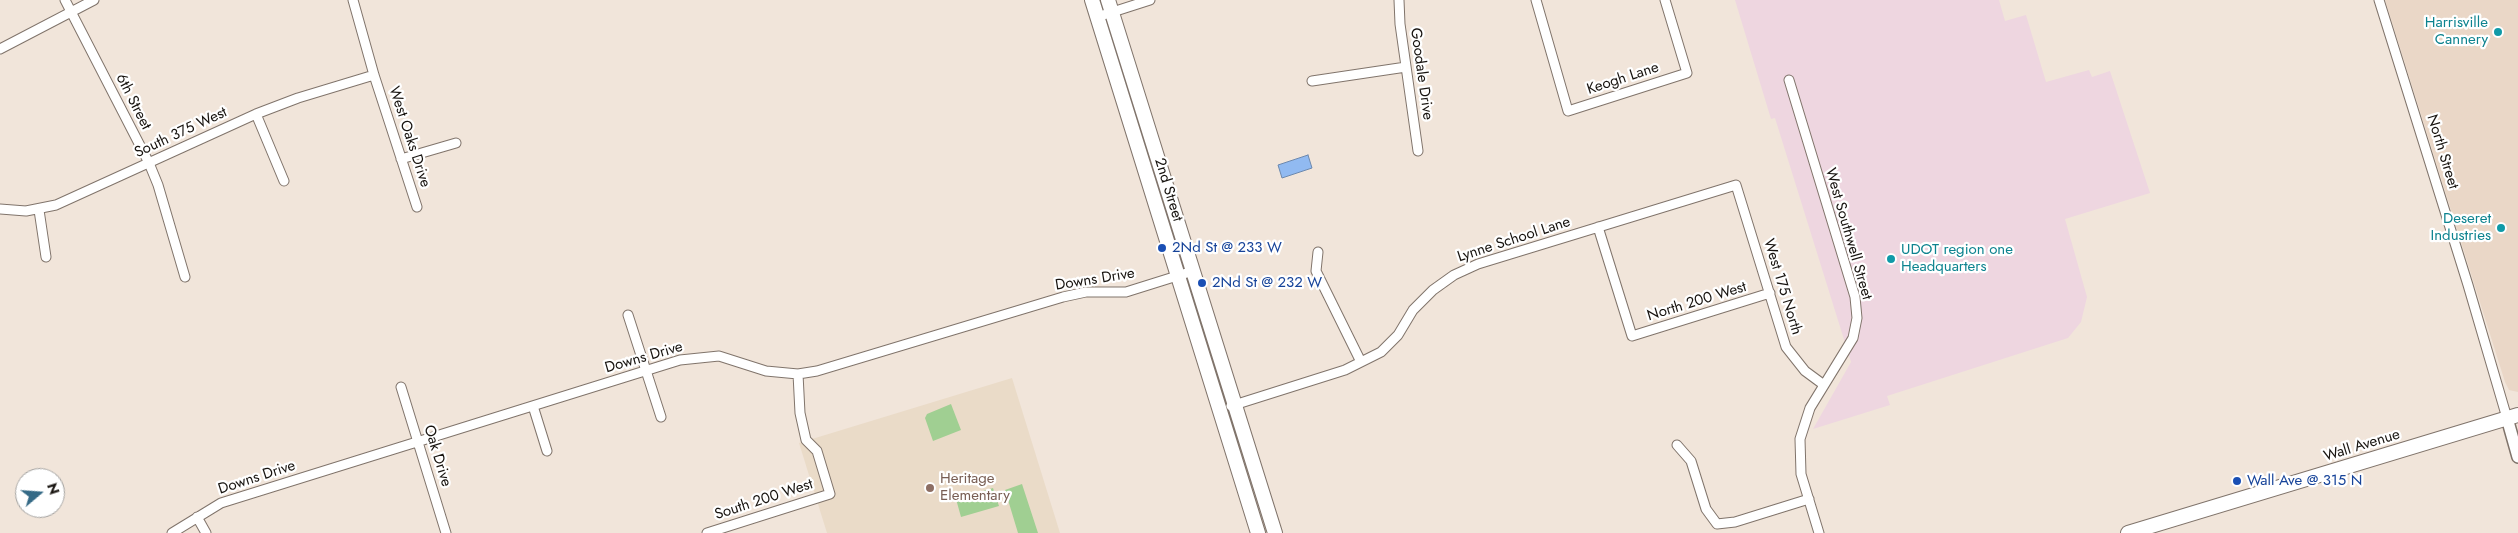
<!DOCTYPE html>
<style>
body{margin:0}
#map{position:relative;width:2518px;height:533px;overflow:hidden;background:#f1e5da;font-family:Jost,sans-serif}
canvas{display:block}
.north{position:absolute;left:15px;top:468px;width:50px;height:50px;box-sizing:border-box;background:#fff;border:1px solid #a2a19f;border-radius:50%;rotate:72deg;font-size:14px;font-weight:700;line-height:20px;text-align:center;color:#17130f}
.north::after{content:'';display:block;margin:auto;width:18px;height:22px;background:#356a86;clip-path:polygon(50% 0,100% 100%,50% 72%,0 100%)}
</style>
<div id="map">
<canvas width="2518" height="533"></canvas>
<div class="north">N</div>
</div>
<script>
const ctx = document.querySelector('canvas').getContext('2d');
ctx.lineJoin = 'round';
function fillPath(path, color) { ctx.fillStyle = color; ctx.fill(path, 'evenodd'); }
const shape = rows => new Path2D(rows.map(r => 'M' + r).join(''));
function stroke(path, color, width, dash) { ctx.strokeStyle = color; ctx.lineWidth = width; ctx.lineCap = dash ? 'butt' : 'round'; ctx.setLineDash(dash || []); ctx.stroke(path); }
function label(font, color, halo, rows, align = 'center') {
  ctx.font = font + ' Jost,sans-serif'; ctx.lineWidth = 4.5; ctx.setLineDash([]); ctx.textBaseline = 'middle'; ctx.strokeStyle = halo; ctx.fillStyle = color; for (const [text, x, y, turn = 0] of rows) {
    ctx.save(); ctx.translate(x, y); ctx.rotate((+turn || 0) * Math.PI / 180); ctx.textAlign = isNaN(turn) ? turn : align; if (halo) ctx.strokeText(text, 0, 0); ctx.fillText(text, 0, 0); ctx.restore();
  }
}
fillPath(shape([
 [2385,0,2518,0,2518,392,2509,390,2505,382]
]), '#ead7c7');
fillPath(shape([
 [1735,0,1999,0,2005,21,2026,15,2046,82,2089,70,2092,77,2110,71,2150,193,2065,219,2087,297,2081,322,2068,338,1887,396,1890,405,1813,429,1851,362,1775,118,1771,119]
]), '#eed6e0');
fillPath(shape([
 [1012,378,1060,533,827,533,799,443]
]), '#eadbc8');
fillPath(shape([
 [951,404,961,430,933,441,925,418,927,414],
 [1022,484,1038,533,1018,533,1005,490],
 [993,488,999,506,961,517,956,499]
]), '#a0cf92');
const water = shape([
 [1308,155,1312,168,1282,178,1278,165,1308,155]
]);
fillPath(water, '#91baf1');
stroke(water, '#6c88ad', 1);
const minor = shape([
 [65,0,149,163,158,185,185,277],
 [353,0,374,75,417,207],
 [1399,0,1400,24,1418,151],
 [1536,0,1568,111,1687,73,1665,0],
 [2379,0,2468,285,2507,418],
 [1097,17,1150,0],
 [0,49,94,0],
 [1789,80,1855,297,1857,318,1853,338,1810,408,1800,439,1801,474,1819,533],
 [1312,81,1406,67],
 [256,114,284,181],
 [401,159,456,143],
 [0,209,26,211,56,205,256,114,298,98,374,75],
 [39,210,46,257],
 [1598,227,1632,336,1770,293],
 [1318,252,1316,271,1361,362],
 [628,315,661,417],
 [401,387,446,533],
 [533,406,547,451],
 [1231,406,1345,370,1381,352,1398,335,1413,310,1433,290,1454,275,1478,264,1736,185,1786,347,1805,371,1824,385],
 [1677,445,1691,461,1706,509,1717,524,1735,522,1809,499],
 [197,517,206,533],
 [172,533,221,503,680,360,719,356,766,371,798,374,817,371,1063,297,1086,292,1126,292,1193,271],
 [707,533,830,494,817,451,806,440,800,413,798,374]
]);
const tertiary = shape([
 [2507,418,2518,457]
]);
const secondary = shape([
 [1092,0,1258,533],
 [1108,0,1275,533],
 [2128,533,2518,415]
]);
stroke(minor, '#80746b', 11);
stroke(tertiary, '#80746b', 14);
stroke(secondary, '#80746b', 16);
stroke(minor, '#fff', 9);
stroke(tertiary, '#fff', 11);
stroke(secondary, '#fff', 14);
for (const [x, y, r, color] of [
 [2498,32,5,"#0f9aa8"],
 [2501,228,5,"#0f9aa8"],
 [1162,248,5,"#1a4fb4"],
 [1891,259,5,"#0f9aa8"],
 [1202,283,5,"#1a4fb4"],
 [2237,481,5,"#1a4fb4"],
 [930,488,5,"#8d6e63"]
]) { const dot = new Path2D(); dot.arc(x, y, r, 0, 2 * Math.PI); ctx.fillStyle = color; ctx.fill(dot); stroke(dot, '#fff', 2); }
label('15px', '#0d838f', '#fff', [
 ["Harrisville",2488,23],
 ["Cannery",2488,40],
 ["Deseret",2491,219],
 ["Industries",2491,236],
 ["UDOT region one",1901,250,"left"],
 ["Headquarters",1901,267,"left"]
], 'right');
label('15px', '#17130f', '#fff', [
 ["Goodale Drive",1421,74,82],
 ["Keogh Lane",1623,79,-18],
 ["6th Street",133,102,63],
 ["South 375 West",181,133,-25],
 ["West Oaks Drive",409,137,72],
 ["North Street",2442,152,73],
 ["2nd Street",1168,190,73],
 ["West Southwell Street",1848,234,74],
 ["Lynne School Lane",1514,240,-18],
 ["Downs Drive",1095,280,-9],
 ["West 175 North",1782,287,73],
 ["North 200 West",1697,302,-17],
 ["Downs Drive",644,358,-16],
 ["Wall Avenue",2362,446,-17],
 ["Oak Drive",437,456,73],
 ["Downs Drive",257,478,-18],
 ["South 200 West",764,500,-18]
]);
label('15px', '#164399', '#fff', [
 ["2Nd St @ 233 W",1172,248],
 ["2Nd St @ 232 W",1212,283],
 ["Wall Ave @ 315 N",2247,481]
], 'left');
label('15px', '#785e54', '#fff', [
 ["Heritage",940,479],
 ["Elementary",940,496]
], 'left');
</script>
